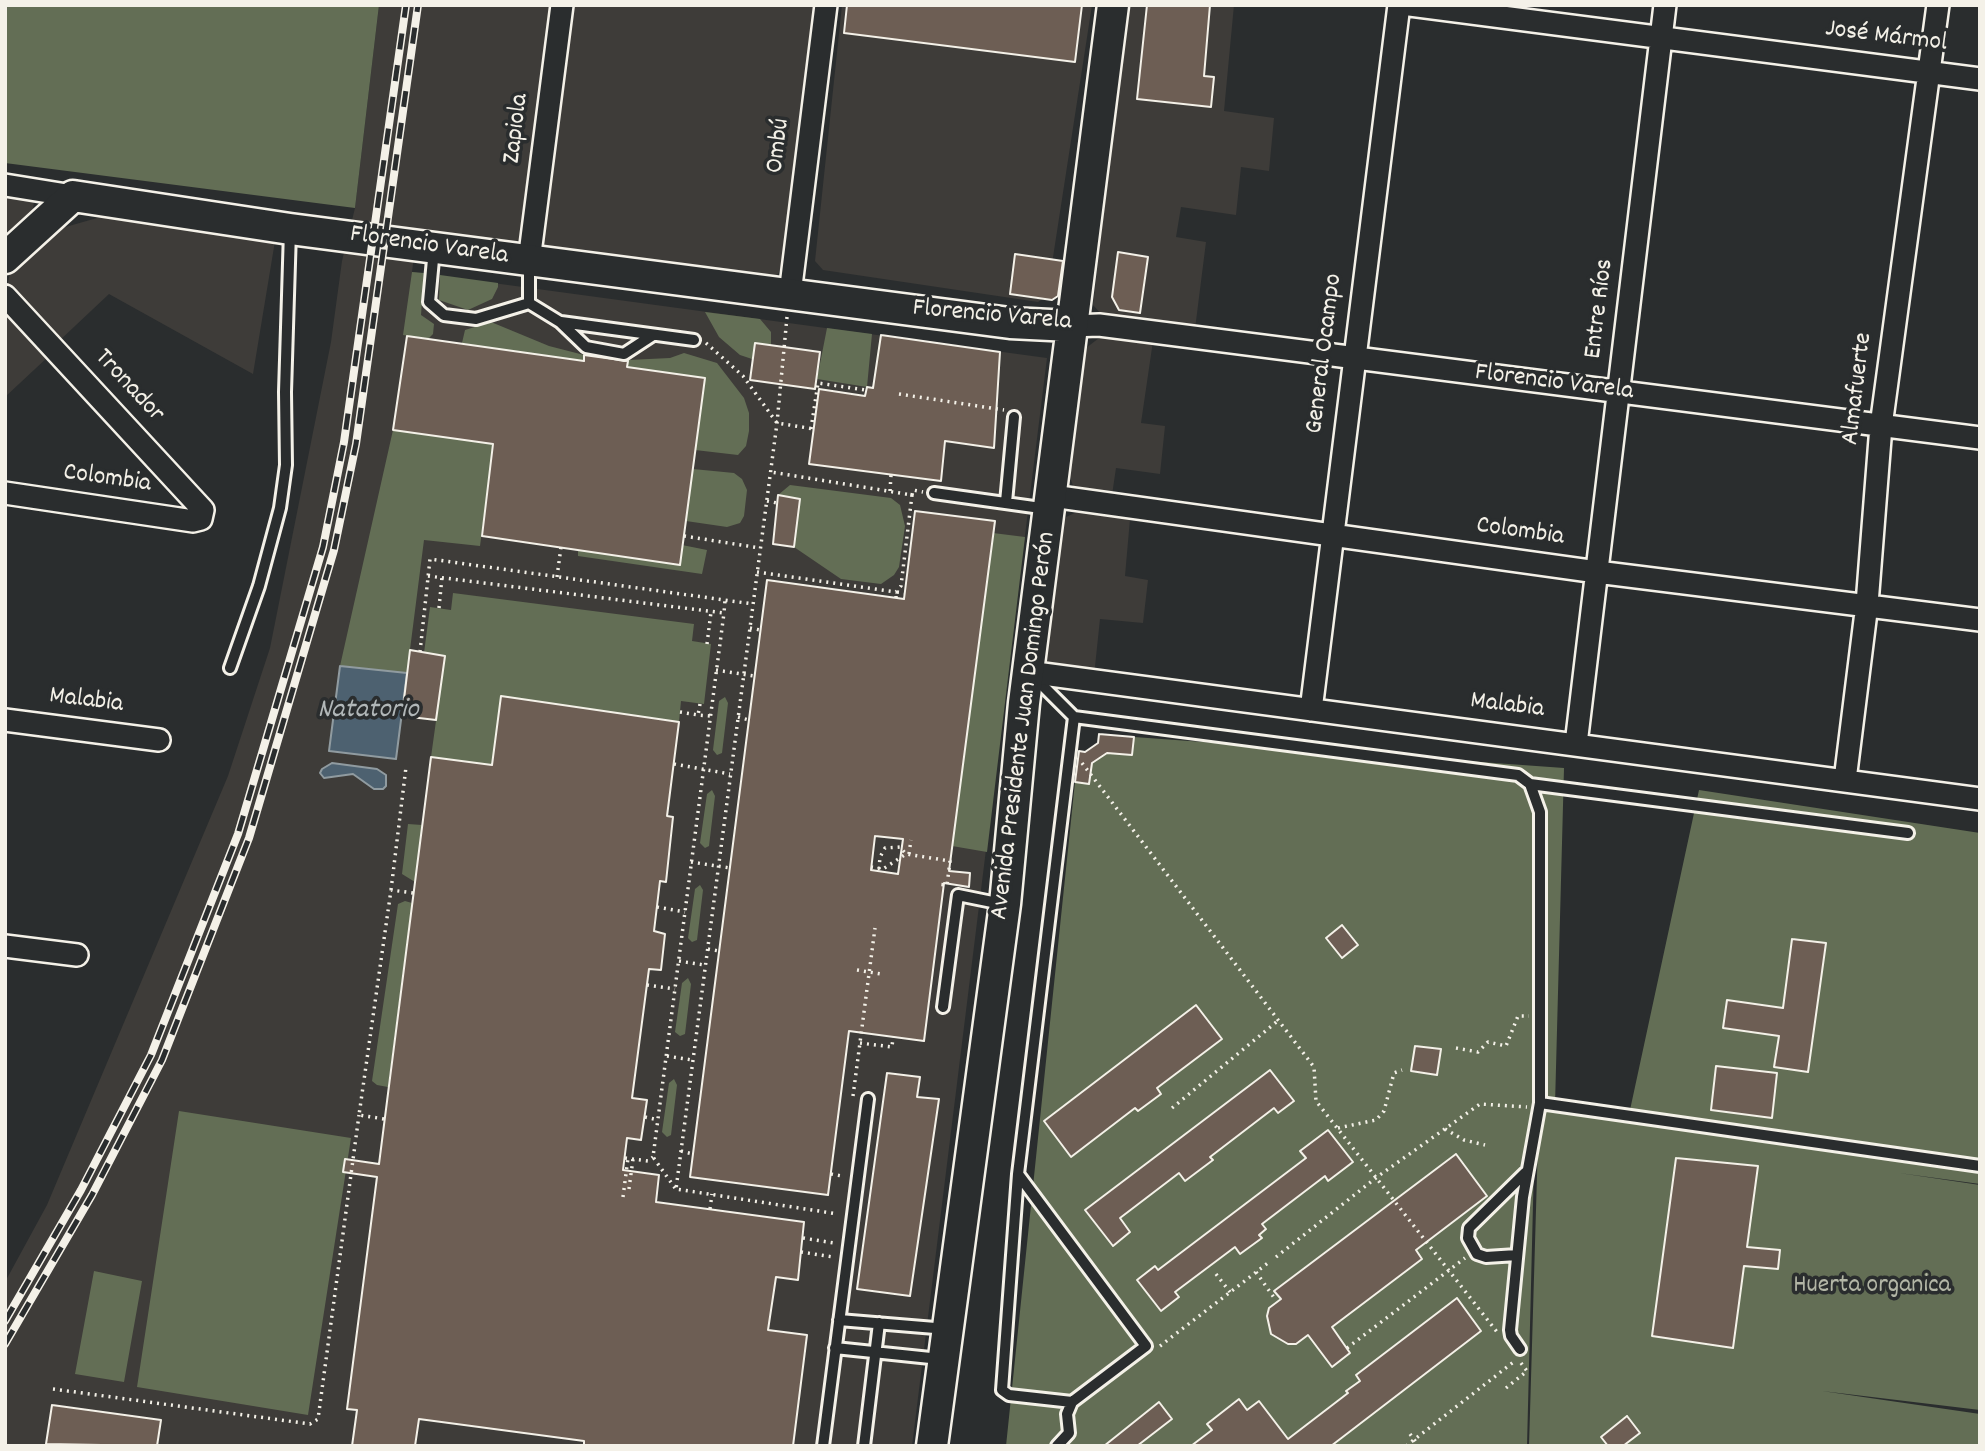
<!DOCTYPE html>
<meta charset="utf-8">
<style>
body{margin:0}
#map{position:relative;width:1985px;height:1451px;overflow:hidden;background:#2a2d2e;font-family:Dekko,sans-serif}
canvas{display:block}
.frame{position:absolute;inset:0;border:7px solid #f4f1e8;pointer-events:none}
</style>
<div id="map">
<canvas width="1985" height="1451"></canvas>
<div class="frame"></div>
</div>
<script>
const ctx = document.querySelector('canvas').getContext('2d');
ctx.lineJoin = 'round';
function fillPath(path, color) { ctx.fillStyle = color; ctx.fill(path, 'evenodd'); }
const shape = rows => new Path2D(rows.map(r => 'M' + r).join(''));
function stroke(path, color, width, dash) { ctx.strokeStyle = color; ctx.lineWidth = width; ctx.lineCap = dash ? 'butt' : 'round'; ctx.setLineDash(dash || []); ctx.stroke(path); }
function label(font, color, halo, rows, align = 'center') {
  ctx.font = font + ' Dekko,sans-serif'; ctx.lineWidth = 7; ctx.setLineDash([]); ctx.textBaseline = 'middle'; ctx.strokeStyle = halo; ctx.fillStyle = color; for (const [text, x, y, turn = 0] of rows) {
    ctx.save(); ctx.translate(x, y); ctx.rotate((+turn || 0) * Math.PI / 180); ctx.textAlign = isNaN(turn) ? turn : align; if (halo) ctx.strokeText(text, 0, 0); ctx.fillText(text, 0, 0); ctx.restore();
  }
}
fillPath(shape([
 [379,5,552,5,521,239,509,244,417,232,412,272,1047,358,912,1446,5,1446,5,1282,47,1205,228,776,270,648,331,342,342,261,355,208],
 [572,5,818,5,782,266,778,274,773,277,549,249,543,244,540,236],
 [842,5,1092,5,1047,296,1038,302,823,270,815,261],
 [1128,5,1234,5,1224,111,1274,118,1269,171,1241,167,1236,215,1181,207,1176,237,1206,242,1195,329,1103,316,1093,305],
 [5,192,27,196,34,201,33,210,5,236],
 [104,216,275,241,253,374,109,294,58,342,7,287,10,273,62,228],
 [5,310,50,355,5,397],
 [1103,335,1153,341,1141,423,1165,426,1160,474,1116,468,1112,495,1074,488,1069,475,1086,348],
 [1079,511,1130,519,1125,576,1148,580,1143,623,1100,619,1094,676,1046,664,1045,658,1063,523,1066,517]
]), '#3e3c39');
fillPath(shape([
 [5,5,379,5,355,208,5,163],
 [412,272,424,273,421,315,434,324,433,334,428,339,403,335],
 [440,275,498,283,498,287,492,299,468,310,439,300],
 [705,312,760,319,771,332,771,345,755,343,752,359,740,355,719,337],
 [491,322,549,346,584,355,584,361,493,445,480,546,424,540,407,673,340,666,393,430,482,442,495,349,462,343,465,330],
 [827,328,872,334,867,387,817,379],
 [684,353,717,363,744,398,749,413,749,431,746,446,738,455,695,450,704,378,627,367,628,360,670,358],
 [693,469,734,473,742,479,747,490,744,516,740,523,727,527,686,521],
 [790,485,891,498,900,505,905,526,899,567,894,575,881,584,841,579,794,547,800,499,778,495],
 [993,533,1025,537,987,852,952,846],
 [682,545,707,550,702,574,578,556,578,550],
 [453,593,694,624,692,641,711,644,704,704,681,701,679,722,501,696,492,765,431,757,445,656,424,653,430,607,451,610],
 [725,697,728,703,722,753,717,755,713,750,719,701],
 [1134,737,1564,768,1555,1105,1630,1110,1699,790,1980,833,1980,1184,1899,1173,1980,1185,1980,1410,1822,1391,1980,1414,1980,1446,1529,1446,1539,1108,1542,841,1527,1446,1006,1446,1075,782,1089,784,1092,763,1107,753,1132,755],
 [712,790,715,796,709,846,705,848,700,843,707,794],
 [408,824,422,825,415,882,402,874],
 [700,885,703,890,697,940,692,942,688,938,695,889],
 [405,901,412,903,388,1087,377,1085,372,1081,398,904],
 [688,978,691,984,685,1034,680,1036,675,1032,682,983],
 [674,1079,677,1085,671,1135,667,1137,662,1132,669,1083],
 [179,1111,351,1138,308,1415,137,1387],
 [94,1271,142,1281,124,1382,75,1374]
]), '#636e55');
const water = shape([
 [340,666,407,673,396,759,329,751,340,666],
 [332,763,377,769,386,775,386,786,383,789,374,789,353,774,324,778,320,773,322,769,332,763]
]);
fillPath(water, '#4d6170');
stroke(water, '#909ba0', 2);
const building = shape([
 [847,5,1082,5,1075,62,844,33,847,5],
 [1147,5,1210,5,1204,76,1214,77,1211,107,1137,99,1147,5],
 [1118,252,1148,257,1140,313,1119,310,1112,297,1118,252],
 [1015,254,1063,261,1058,296,1052,300,1010,294,1015,254],
 [881,335,1000,352,994,448,945,441,941,481,809,464,819,389,865,396,867,387,873,388,881,335],
 [407,336,584,361,584,355,628,361,627,367,705,378,680,565,482,536,493,444,393,430,407,336],
 [755,343,820,352,815,389,750,380,755,343],
 [778,495,800,499,794,547,773,544,778,495],
 [915,511,995,521,949,871,970,873,969,887,944,883,924,1041,849,1031,828,1195,690,1177,767,580,904,599,915,511],
 [875,836,903,839,898,874,871,870,875,836],
 [410,650,445,656,436,720,402,716,410,650],
 [501,696,679,722,667,816,673,817,666,882,660,881,654,931,665,934,661,970,649,969,632,1098,647,1100,641,1140,627,1138,623,1170,659,1175,656,1202,804,1222,798,1280,776,1277,768,1330,807,1335,793,1446,584,1446,584,1441,419,1419,415,1446,352,1446,357,1410,347,1409,377,1177,343,1172,345,1159,379,1164,431,757,492,765,501,696],
 [1099,734,1134,737,1132,755,1107,753,1092,763,1089,784,1075,782,1079,751,1085,752,1098,743,1099,734],
 [1342,925,1358,945,1342,958,1326,938,1342,925],
 [1792,939,1826,943,1808,1072,1774,1067,1779,1036,1723,1028,1727,1000,1783,1008,1792,939],
 [1196,1005,1222,1039,1157,1088,1161,1094,1138,1111,1135,1108,1071,1157,1044,1121,1196,1005],
 [1415,1046,1441,1049,1437,1075,1411,1071,1415,1046],
 [1716,1066,1777,1073,1772,1118,1711,1110,1716,1066],
 [1270,1070,1294,1101,1278,1113,1274,1108,1210,1157,1213,1160,1185,1181,1179,1173,1120,1218,1130,1232,1113,1246,1085,1210,1270,1070],
 [887,1073,920,1077,917,1097,939,1099,910,1296,857,1289,887,1073],
 [1328,1130,1353,1162,1328,1181,1325,1176,1262,1224,1266,1229,1259,1235,1262,1238,1240,1254,1235,1247,1175,1292,1179,1297,1161,1311,1137,1280,1155,1266,1158,1270,1306,1158,1300,1151,1328,1130],
 [1456,1154,1487,1196,1416,1250,1422,1259,1332,1327,1350,1353,1332,1367,1308,1335,1296,1344,1288,1344,1271,1334,1267,1316,1269,1308,1281,1299,1274,1291,1456,1154],
 [1676,1158,1758,1166,1747,1247,1780,1250,1778,1269,1744,1266,1733,1348,1652,1336,1676,1158],
 [1457,1298,1481,1331,1331,1446,1191,1446,1212,1430,1207,1424,1239,1399,1247,1410,1259,1401,1288,1439,1348,1393,1346,1391,1360,1381,1356,1375,1457,1298],
 [1159,1402,1172,1419,1137,1446,1104,1446,1159,1402],
 [52,1405,161,1420,157,1446,46,1444,52,1405],
 [1627,1416,1640,1433,1623,1446,1608,1446,1601,1437,1627,1416]
]);
fillPath(building, '#6d5e54');
stroke(building, '#f4f1e8', 2);
const service = shape([
 [434,249,429,302,444,315,476,319,529,303,560,322,586,347,624,354,653,335],
 [529,303,529,264],
 [561,322,694,340],
 [934,493,1048,509],
 [1006,502,1014,417],
 [230,668,259,586,280,508,286,465,285,392,290,231],
 [1031,674,1074,717],
 [1074,717,1518,775,1530,784,1540,812,1540,1103,1523,1197,1510,1330,1511,1336,1520,1349],
 [1530,784,1908,833],
 [943,1007,958,895,1002,904],
 [1540,1103,1980,1166],
 [1018,1174,1074,717],
 [1517,1255,1486,1257,1477,1254,1468,1238,1469,1228,1525,1173],
 [839,1320,947,1329],
 [835,1348,940,1359],
 [823,1446,868,1099],
 [864,1446,879,1323],
 [1057,1446,1069,1433,1067,1414,1072,1402,1146,1346,1018,1174,1002,1390,1009,1395,1072,1402]
]);
const minor = shape([
 [1410,5,1980,79],
 [5,185,73,196],
 [529,261,562,5],
 [790,294,826,5],
 [5,296,203,510,201,519,193,521,5,493],
 [1071,326,1099,325,1980,438],
 [1052,496,1597,572,1980,620],
 [1028,672,1980,799],
 [1311,710,1399,5],
 [5,720,159,740],
 [1576,744,1665,5],
 [1845,780,1867,604,1881,426,1938,5],
 [5,946,77,955]
]);
const secondary = shape([
 [5,258,73,196,290,229,1010,323,1071,326],
 [932,1446,1005,904,1024,703,1113,5]
]);
stroke(service, '#f4f1e8', 16);
stroke(minor, '#f4f1e8', 26);
stroke(secondary, '#f4f1e8', 35);
stroke(shape([
 [787,317,777,423,676,1189,838,1214],
 [706,343,743,376,777,423,814,429],
 [899,394,1004,410],
 [811,429,818,383,866,390],
 [890,491,891,475],
 [912,495,913,490,923,492],
 [767,501,777,503],
 [684,536,760,548],
 [757,572,896,592,901,586,912,495,771,472],
 [428,576,724,613,725,600],
 [557,577,561,547],
 [896,598,896,592,905,593],
 [439,608,442,577],
 [750,628,760,630],
 [707,644,711,612],
 [420,652,430,559,753,604],
 [716,670,754,676],
 [700,704,698,715,710,716],
 [680,712,698,715],
 [738,717,749,720],
 [1082,763,1314,1067,1316,1101,1497,1332],
 [674,764,730,774],
 [909,854,911,840],
 [691,862,730,868],
 [871,867,883,869,906,854,950,861,947,885,937,884],
 [879,869,880,857,885,848,900,847,906,854],
 [391,890,406,767],
 [657,907,685,912],
 [708,949,719,951],
 [679,961,704,965],
 [857,970,881,974],
 [647,985,675,989],
 [860,1043,892,1047,893,1037],
 [1456,1048,1478,1052,1488,1042,1506,1046,1518,1016,1529,1016],
 [667,1056,692,1060],
 [853,1096,875,928],
 [1172,1108,1280,1019],
 [645,1117,658,1120],
 [384,1119,359,1115,391,890,413,893],
 [1338,1128,1376,1120,1384,1111,1394,1073,1402,1070],
 [1445,1129,1464,1140,1485,1145],
 [681,1151,693,1154],
 [625,1158,648,1161,653,1157],
 [831,1174,842,1176],
 [675,1188,653,1157,724,613],
 [629,1189,633,1159],
 [623,1197,628,1158],
 [710,1209,712,1194],
 [803,1238,834,1243],
 [801,1252,833,1257],
 [1276,1257,1377,1177,1480,1104,1527,1107],
 [1256,1272,1275,1299],
 [1216,1274,1230,1292],
 [1160,1346,1268,1263],
 [1347,1348,1465,1258],
 [1506,1388,1527,1371,1521,1363],
 [53,1389,310,1424,318,1419,359,1115],
 [1410,1434,1419,1446],
 [1406,1446,1516,1360]
]), '#f4f1e8', 3.5, [2, 5]);
stroke(service, '#2a2d2e', 10);
stroke(minor, '#2a2d2e', 21);
stroke(secondary, '#2a2d2e', 30);
const rail = shape([
 [5,1321,81,1190,151,1055,238,834,323,547,344,442,406,5],
 [5,1344,92,1195,162,1060,249,838,334,550,356,444,418,5]
]);
stroke(rail, '#f4f1e8', 8);
stroke(rail, '#2a2d2e', 5, [16]);
label('26px', '#f4f1e8', '#2a2d2e', [
 ["José Mármol",1886,38,7],
 ["Zapiola",518,129,-83],
 ["Ombú",780,146,-83],
 ["Florencio Varela",429,247,8],
 ["Entre Ríos",1601,309,-83],
 ["Florencio Varela",992,317,5],
 ["General Ocampo",1326,354,-83],
 ["Florencio Varela",1554,384,7],
 ["Tronador",128,387,47],
 ["Almafuerte",1859,389,-83],
 ["Colombia",107,480,8],
 ["Colombia",1520,533,8],
 ["Malabia",86,702,7],
 ["Malabia",1507,707,7],
 ["Avenida Presidente Juan Domingo Perón",1025,726,-83]
]);
label('26px', '#b3b6a6', '#2a2d2e', [
 ["Huerta organica",1872,1287]
]);
label('italic 28px', '#b1b7b8', '#2a2d2e', [
 ["Natatorio",368,712]
]);
</script>
